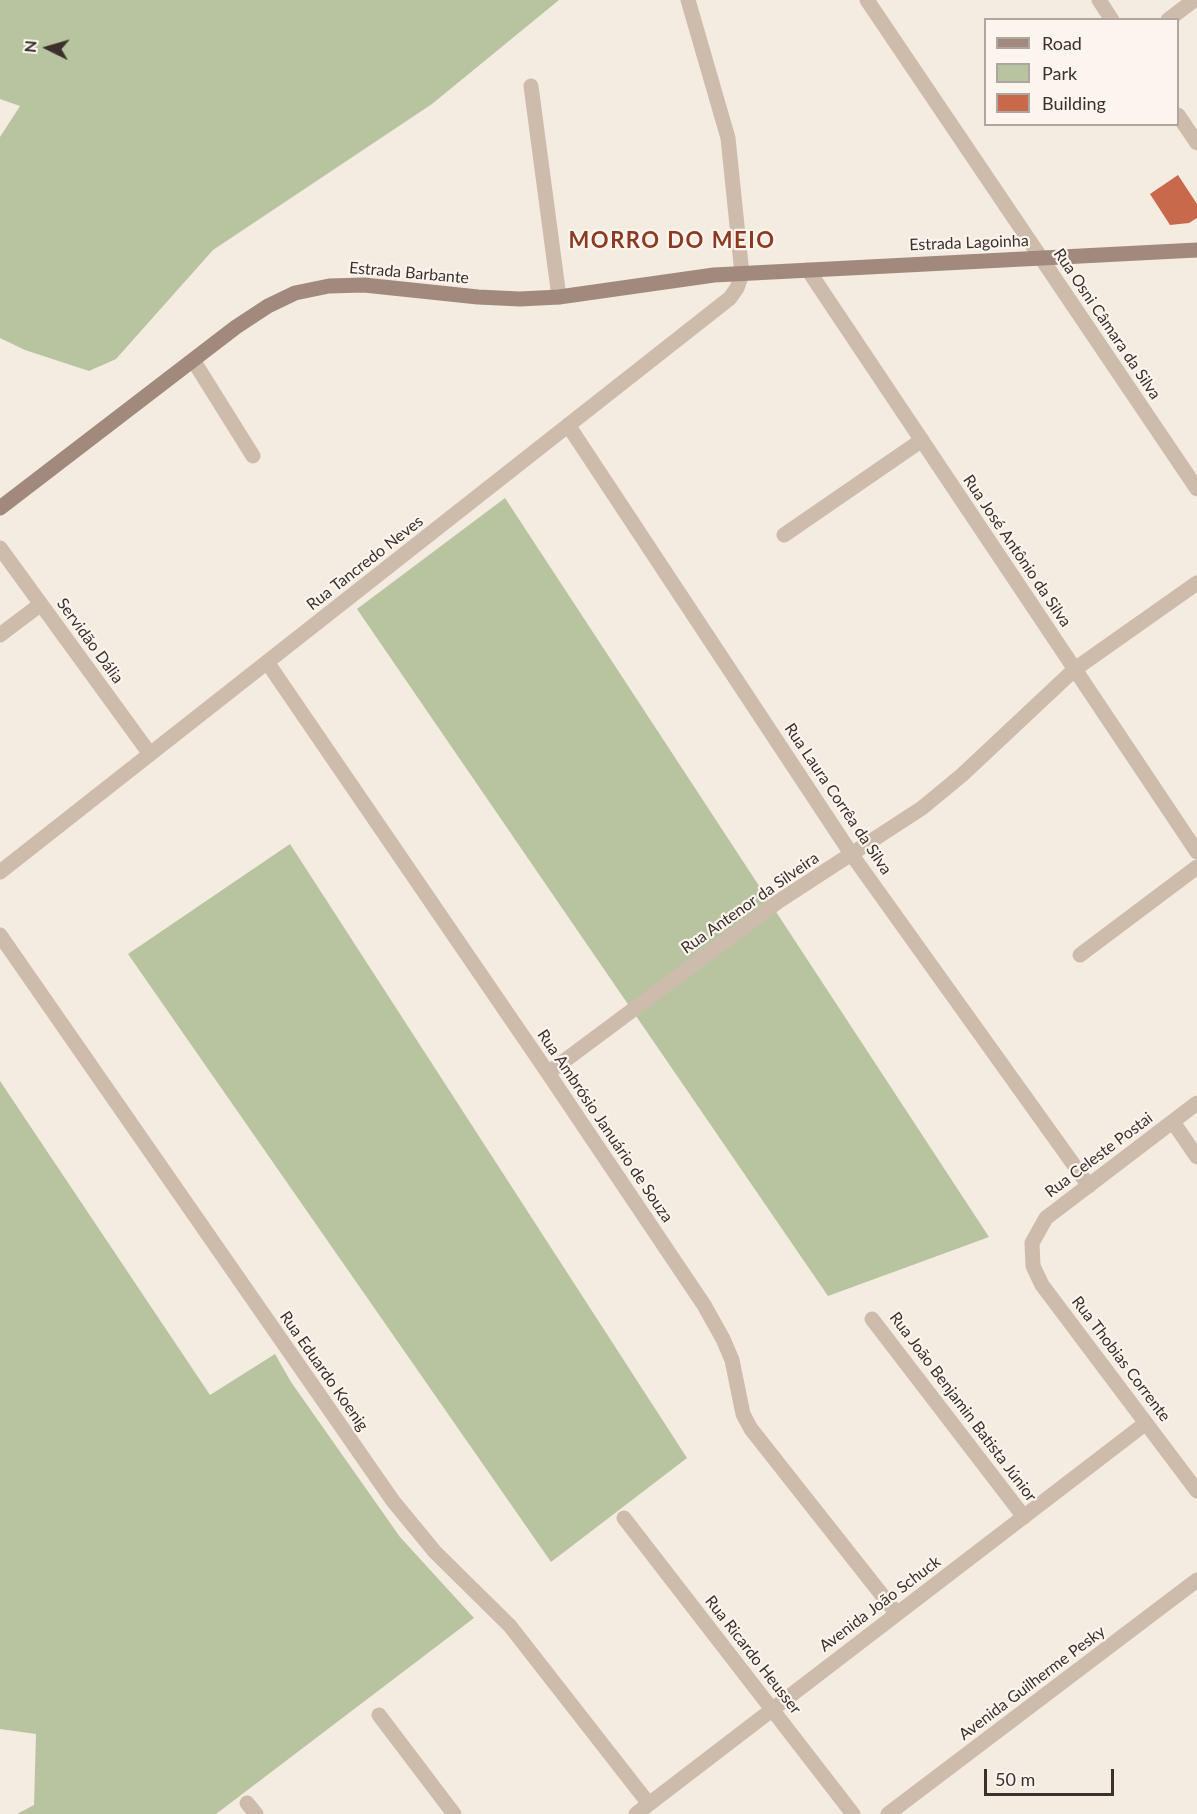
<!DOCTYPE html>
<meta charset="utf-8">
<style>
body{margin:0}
#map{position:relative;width:1197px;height:1814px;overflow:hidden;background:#f4ebe1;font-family:Lato,sans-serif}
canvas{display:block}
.legend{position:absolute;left:984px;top:18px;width:195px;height:108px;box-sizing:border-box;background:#fbf5ee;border:2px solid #aea6a0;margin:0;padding:8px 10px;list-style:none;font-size:18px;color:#3b302b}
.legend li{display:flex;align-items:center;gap:12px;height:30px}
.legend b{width:30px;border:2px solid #aea6a0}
.north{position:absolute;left:18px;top:18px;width:60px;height:60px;-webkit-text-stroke:4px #fbf5ee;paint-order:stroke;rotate:275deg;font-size:16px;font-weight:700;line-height:24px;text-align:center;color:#3b302b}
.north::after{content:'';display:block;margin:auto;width:21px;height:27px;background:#3b302b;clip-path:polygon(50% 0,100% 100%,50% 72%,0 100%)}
.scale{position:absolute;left:984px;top:1769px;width:130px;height:27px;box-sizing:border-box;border:3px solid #3b302b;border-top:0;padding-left:8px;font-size:18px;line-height:21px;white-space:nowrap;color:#3b302b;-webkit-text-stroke:4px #fbf5ee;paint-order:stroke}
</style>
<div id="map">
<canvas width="1197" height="1814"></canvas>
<ul class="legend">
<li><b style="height:8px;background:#a18a7d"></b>Road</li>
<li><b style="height:16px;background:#b8c4a0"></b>Park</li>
<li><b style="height:16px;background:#c8694b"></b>Building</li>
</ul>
<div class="north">N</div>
<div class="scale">50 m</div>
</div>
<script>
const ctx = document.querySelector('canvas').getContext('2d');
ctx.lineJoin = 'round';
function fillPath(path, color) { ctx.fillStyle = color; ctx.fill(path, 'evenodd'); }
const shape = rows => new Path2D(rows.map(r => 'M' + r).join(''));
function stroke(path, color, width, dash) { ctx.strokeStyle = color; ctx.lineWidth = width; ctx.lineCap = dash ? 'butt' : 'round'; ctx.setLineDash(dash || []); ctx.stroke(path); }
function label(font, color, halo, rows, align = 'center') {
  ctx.font = font + ' Lato,sans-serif'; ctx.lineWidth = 4.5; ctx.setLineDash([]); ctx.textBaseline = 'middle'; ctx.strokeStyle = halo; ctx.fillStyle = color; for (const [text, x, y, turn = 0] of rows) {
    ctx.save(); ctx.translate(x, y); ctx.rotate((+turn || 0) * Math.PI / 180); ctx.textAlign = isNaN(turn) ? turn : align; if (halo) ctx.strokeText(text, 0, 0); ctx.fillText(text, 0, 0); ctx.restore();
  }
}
fillPath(shape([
 [0,0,559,0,432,104,213,250,116,359,89,371,25,350,0,338,0,137,20,106,0,99],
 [505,498,989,1237,828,1296,357,609],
 [290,844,687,1458,551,1562,128,954],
 [0,1081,210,1395,275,1354,291,1382,400,1537,474,1618,216,1814,17,1814,34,1805,36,1734,0,1729]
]), '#b8c4a0');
fillPath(shape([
 [1178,175,1197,204,1197,218,1189,223,1170,225,1150,194]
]), '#c8694b');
stroke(shape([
 [867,0,1197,489],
 [1099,0,1112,20],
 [1168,20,1194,0],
 [531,86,559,297],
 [1178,115,1197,143],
 [808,270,1197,852],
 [193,360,253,456],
 [568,425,852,855,1089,1186],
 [784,535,922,440],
 [0,548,150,754],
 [0,635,41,604],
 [267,662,548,1073,704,1305,723,1339,732,1360,743,1414,751,1429,897,1614],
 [0,872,730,298,737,288,742,274,728,138,688,0],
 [0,935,393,1501,435,1552,510,1626,649,1804],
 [1080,955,1197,867],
 [548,1073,779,901,922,808,962,775,1075,669,1197,583],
 [1197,1103,1046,1218,1032,1243,1033,1266,1042,1285,1197,1491],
 [1173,1122,1197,1157],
 [872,1319,1024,1517],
 [624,1518,853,1814],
 [379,1715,454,1814],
 [247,1803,256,1814],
 [636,1814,1146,1423],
 [888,1814,1197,1580]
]), '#cdbbac', 15);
stroke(shape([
 [0,508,236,327,268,306,295,293,329,286,364,285,478,297,520,299,559,297,714,275,1197,250]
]), '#a18a7d', 15);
label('16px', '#3b302b', '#fbf5ee', [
 ["Estrada Lagoinha",969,243,-2],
 ["Estrada Barbante",409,273,5],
 ["Rua Osni Câmara da Silva",1107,324,56],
 ["Rua José Antônio da Silva",1017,551,56],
 ["Rua Tancredo Neves",365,563,-38],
 ["Servidão Dália",90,641,54],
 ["Rua Laura Corrêa da Silva",838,799,56],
 ["Rua Antenor da Silveira",750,903,-35],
 ["Rua Ambrósio Januário de Souza",605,1126,56],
 ["Rua Celeste Postai",1099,1155,-37],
 ["Rua Thobias Corrente",1121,1359,53],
 ["Rua Eduardo Koenig",324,1371,55],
 ["Rua João Benjamin Batista Júnior",963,1407,53],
 ["Avenida João Schuck",880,1604,-37],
 ["Rua Ricardo Heusser",753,1655,52],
 ["Avenida Guilherme Pesky",1032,1683,-37]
]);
ctx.letterSpacing = '1.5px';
label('bold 22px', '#8c3b22', '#fbf5ee', [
 ["MORRO DO MEIO",672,241]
]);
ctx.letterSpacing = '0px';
</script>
